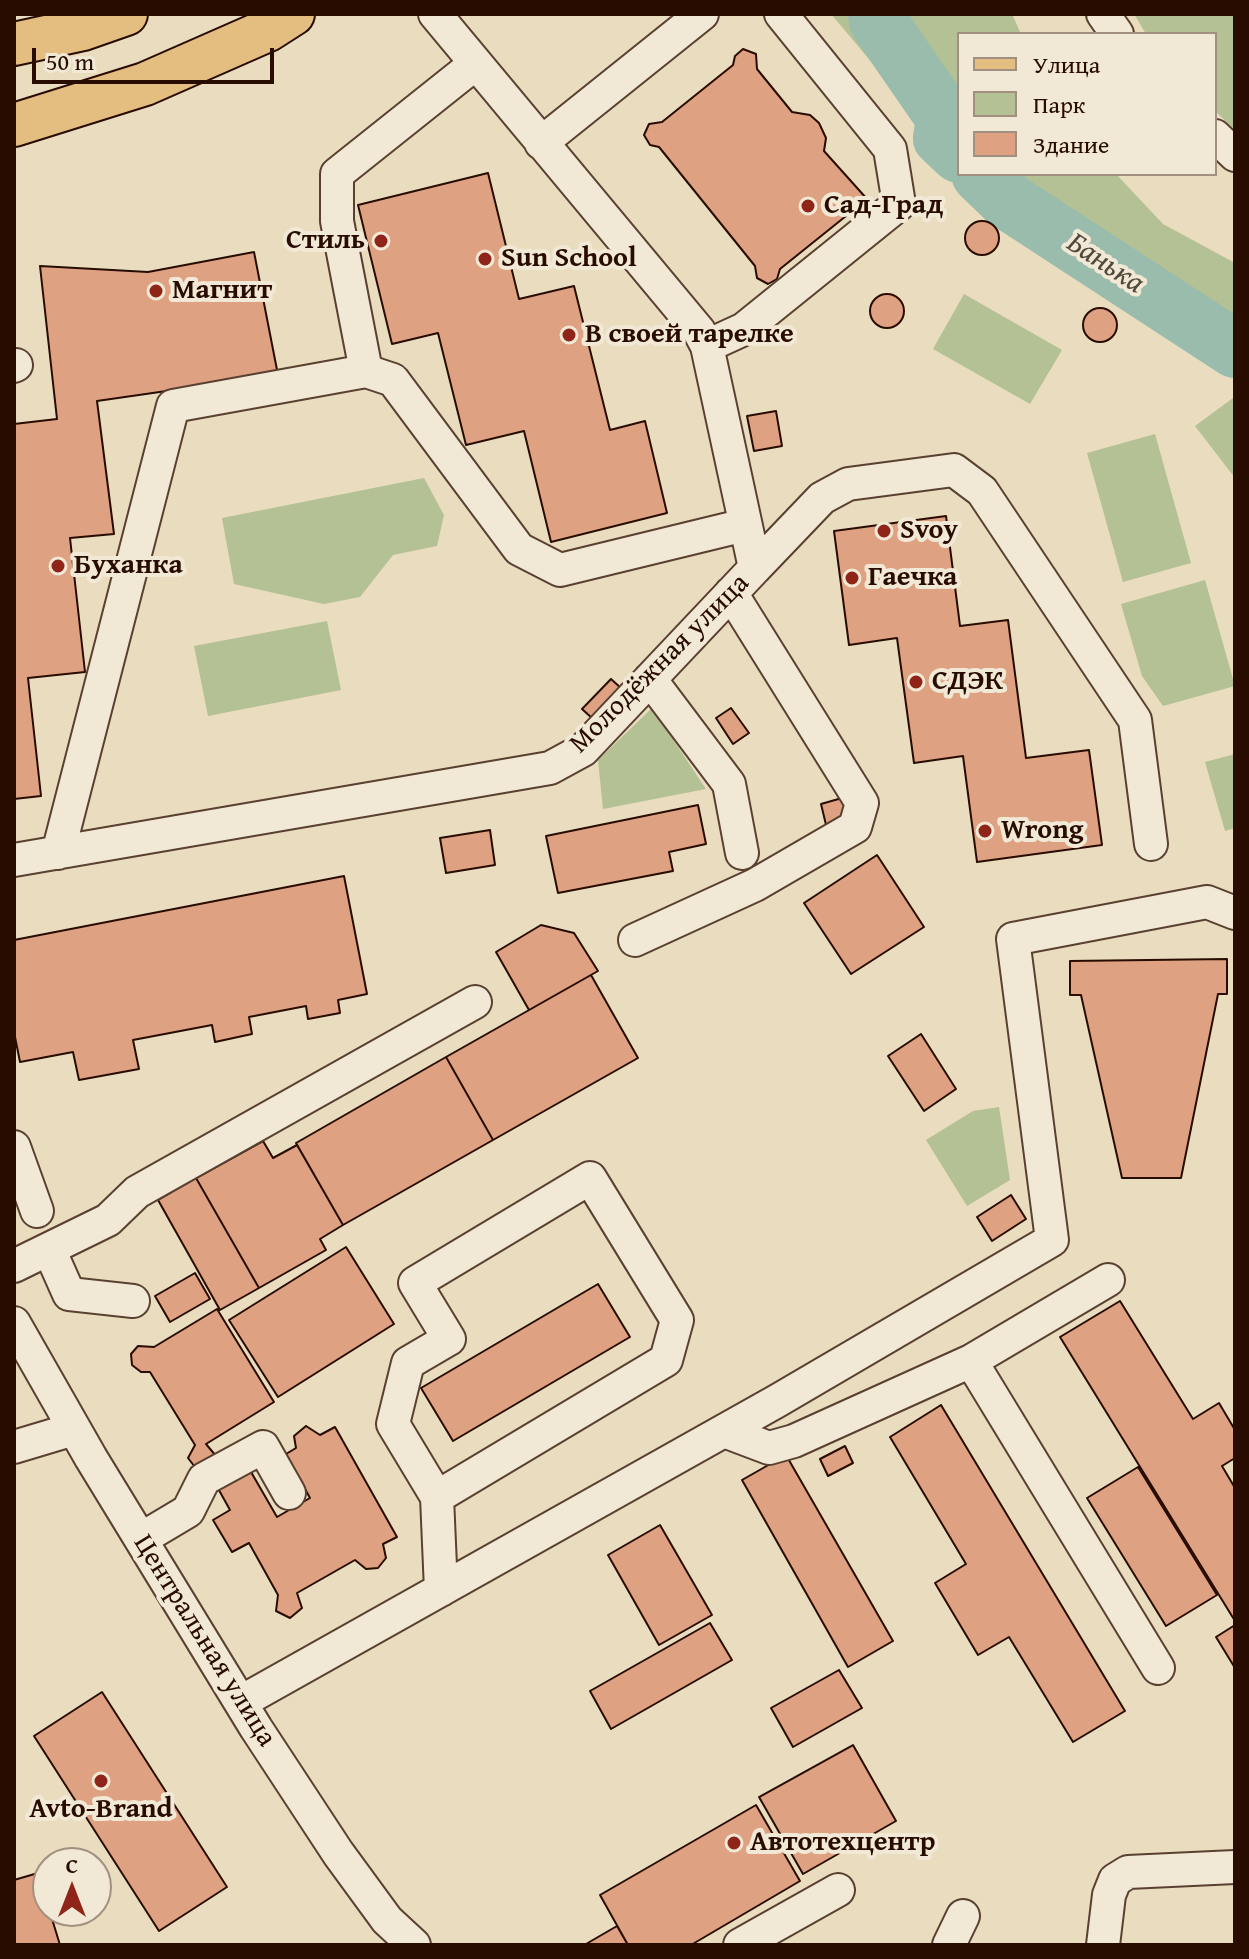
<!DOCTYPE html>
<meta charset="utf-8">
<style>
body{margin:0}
#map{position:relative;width:1249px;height:1959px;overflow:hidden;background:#e9dcbf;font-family:"Gentium Book Plus",serif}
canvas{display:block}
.frame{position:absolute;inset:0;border:16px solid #290c00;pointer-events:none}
.legend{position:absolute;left:957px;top:32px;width:260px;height:144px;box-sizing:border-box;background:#f1e8d5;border:2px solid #a19080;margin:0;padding:10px 14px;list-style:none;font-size:24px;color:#290c00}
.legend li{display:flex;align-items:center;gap:16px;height:40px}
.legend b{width:40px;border:2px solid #a19080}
.north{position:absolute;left:32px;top:1847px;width:80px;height:80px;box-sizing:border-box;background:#f1e8d5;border:2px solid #a19080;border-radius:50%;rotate:0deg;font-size:22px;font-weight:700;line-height:32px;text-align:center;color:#290c00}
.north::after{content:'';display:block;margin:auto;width:28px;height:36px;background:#8f2418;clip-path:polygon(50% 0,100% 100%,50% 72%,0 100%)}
.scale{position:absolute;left:32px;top:48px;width:242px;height:36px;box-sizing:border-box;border:4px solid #290c00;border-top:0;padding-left:10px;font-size:24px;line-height:28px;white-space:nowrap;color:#290c00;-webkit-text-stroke:6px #f1e8d5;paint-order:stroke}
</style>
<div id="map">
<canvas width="1249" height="1959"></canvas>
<div class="frame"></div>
<ul class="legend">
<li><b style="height:10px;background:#e4be80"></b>Улица</li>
<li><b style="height:22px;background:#b4c194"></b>Парк</li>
<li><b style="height:22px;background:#dea182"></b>Здание</li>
</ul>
<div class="north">С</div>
<div class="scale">50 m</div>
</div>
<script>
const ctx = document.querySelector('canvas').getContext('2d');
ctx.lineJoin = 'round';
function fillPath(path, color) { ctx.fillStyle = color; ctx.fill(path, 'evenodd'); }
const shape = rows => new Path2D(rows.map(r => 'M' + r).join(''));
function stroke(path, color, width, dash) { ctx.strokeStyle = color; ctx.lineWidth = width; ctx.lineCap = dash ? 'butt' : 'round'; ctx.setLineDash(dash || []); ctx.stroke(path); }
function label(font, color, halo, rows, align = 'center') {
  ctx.font = font + ' "Gentium Book Plus",serif'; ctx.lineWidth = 8; ctx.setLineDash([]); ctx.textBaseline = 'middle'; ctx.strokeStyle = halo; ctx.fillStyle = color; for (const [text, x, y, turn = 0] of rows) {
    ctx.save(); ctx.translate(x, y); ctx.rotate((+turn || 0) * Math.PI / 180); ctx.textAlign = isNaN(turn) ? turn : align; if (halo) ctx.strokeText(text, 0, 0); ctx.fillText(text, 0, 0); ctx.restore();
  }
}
fillPath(shape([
 [831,14,1012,14,1021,34,959,34,959,166],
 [1134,14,1235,14,1235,130,1215,111,1215,34,1146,34],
 [966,174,1116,174,1163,224,1235,263,1235,331,1107,249,1028,239],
 [964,294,1062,350,1030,404,933,349],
 [1233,398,1235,401,1235,478,1195,426],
 [1155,434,1191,563,1123,582,1087,453],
 [424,478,444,515,437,546,393,555,360,597,324,604,234,584,222,518],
 [1205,580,1235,686,1163,706,1142,676,1121,604],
 [327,621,341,690,208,716,194,646],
 [652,708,706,789,603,809,598,760],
 [1235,754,1235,828,1225,831,1205,762],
 [999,1107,1010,1180,967,1206,926,1140,973,1111]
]), '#b4c194');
stroke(shape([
 [877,14,878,21,945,118,942,138,959,154],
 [980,174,1008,201,1235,349]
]), '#99bcac', 58);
const building = shape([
 [743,49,756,54,757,69,792,112,810,115,819,123,826,138,824,151,867,199,862,210,851,212,780,269,777,279,768,284,757,278,755,266,659,147,650,145,644,135,649,124,662,122,733,65,735,56,743,49],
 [488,173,519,299,574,286,610,430,645,421,667,513,551,542,524,431,466,445,438,333,392,344,358,205,488,173],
 '965 238a17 17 0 1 1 34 0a17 17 0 1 1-34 0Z',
 [254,252,278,375,97,401,114,534,70,538,85,672,28,678,41,796,14,799,14,424,57,419,40,266,148,272,254,252],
 '870 311a17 17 0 1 1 34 0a17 17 0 1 1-34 0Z',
 '1083 325a17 17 0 1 1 34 0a17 17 0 1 1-34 0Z',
 [776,411,782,446,754,451,747,416,776,411],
 [946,516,960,626,1008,620,1026,758,1089,750,1102,845,977,862,963,756,914,763,897,638,849,645,834,531,946,516],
 [611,679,622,689,593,719,582,709,611,679],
 [731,708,749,733,733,744,716,718,731,708],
 [842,798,848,823,827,829,821,804,842,798],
 [698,805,706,844,669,852,673,871,558,893,546,836,698,805],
 [490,830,495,865,446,873,440,838,490,830],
 [877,855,924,927,851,974,804,903,877,855],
 [344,876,367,994,338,1000,340,1013,308,1019,306,1006,249,1017,252,1034,215,1042,212,1025,133,1040,139,1069,79,1080,73,1052,20,1062,14,1032,14,940,344,876],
 [541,925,574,933,598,971,529,1010,496,952,541,925],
 [1227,959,1227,994,1218,994,1181,1178,1122,1178,1081,995,1070,995,1070,961,1227,959],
 [591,975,638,1058,493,1140,446,1057,591,975],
 [921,1034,956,1089,924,1111,888,1056,921,1034],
 [446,1057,493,1140,343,1225,296,1143,446,1057],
 [263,1141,273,1158,297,1145,343,1225,320,1239,326,1250,259,1288,196,1178,263,1141],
 [196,1178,259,1288,220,1310,158,1200,196,1178],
 [1011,1195,1026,1219,992,1241,977,1217,1011,1195],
 [346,1247,394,1324,278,1397,229,1320,346,1247],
 [195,1273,210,1299,170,1322,155,1296,195,1273],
 [598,1284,630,1337,453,1441,421,1388,598,1284],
 [1120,1301,1193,1419,1219,1403,1235,1430,1235,1458,1222,1466,1235,1488,1235,1621,1060,1337,1120,1301],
 [217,1309,274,1402,206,1444,216,1456,198,1471,188,1458,195,1445,150,1372,141,1372,132,1365,131,1354,138,1346,154,1347,217,1309],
 [941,1405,1125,1711,1073,1742,1009,1637,978,1655,935,1583,966,1564,890,1437,941,1405],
 [306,1426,320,1435,335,1427,397,1537,383,1544,386,1558,378,1568,366,1569,355,1560,297,1593,302,1608,290,1618,276,1611,278,1595,249,1543,232,1552,213,1520,230,1510,215,1483,247,1465,277,1517,310,1498,286,1454,296,1448,294,1436,306,1426],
 [845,1446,853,1463,828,1476,820,1459,845,1446],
 [786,1455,893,1641,848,1667,742,1480,786,1455],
 [1138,1467,1217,1595,1166,1626,1087,1498,1138,1467],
 [660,1525,712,1615,659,1645,608,1555,660,1525],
 [710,1623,732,1660,611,1729,590,1691,710,1623],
 [1235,1625,1235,1668,1216,1637,1235,1625],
 [839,1670,862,1708,793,1747,771,1708,839,1670],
 [102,1692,227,1887,159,1931,34,1736,102,1692],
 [853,1745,896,1821,803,1874,759,1797,853,1745],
 [756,1805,800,1881,691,1945,628,1945,600,1895,756,1805],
 [38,1873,60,1945,14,1945,14,1880,38,1873],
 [617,1926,628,1945,587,1945,586,1944,617,1926]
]);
fillPath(building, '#dea182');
stroke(building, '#290c00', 2);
const minor = shape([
 [1103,14,1117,34],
 [1215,136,1235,155],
 [541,143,702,14],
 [707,346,744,329,899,204,890,149,781,14],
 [14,366,16,365],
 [366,371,393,380,519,549,560,570,745,525],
 [755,568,822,498,848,484,954,470,982,491,1135,720,1151,844],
 [650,679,729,784,742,853],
 [58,853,173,406,366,371,337,221,337,174,475,64],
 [14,860,550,768,583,750,755,568,707,346,699,331,435,14],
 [635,940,755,885,855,827,862,803,731,593],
 [14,1147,37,1211],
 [49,1249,69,1294,133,1301],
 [14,1266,108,1220,137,1192,475,1002],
 [14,1323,91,1458,256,1728,338,1853,387,1920,414,1945],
 [971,1361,1158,1668],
 [724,1431,769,1448,794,1441,971,1361,1108,1280],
 [14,1447,74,1429],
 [437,1497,666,1360,677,1320,590,1178,415,1283,449,1339,408,1363,393,1424,437,1497,441,1590],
 [141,1539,188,1511,204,1479,263,1447,289,1493],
 [241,1702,777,1401,1052,1240,1013,939,1207,902,1235,913],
 [740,1945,838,1890],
 [949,1945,963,1916],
 [1103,1945,1109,1895,1115,1880,1128,1872,1235,1867]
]);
const major = shape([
 [14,44,83,29,126,14],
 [14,125,145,84,268,30,293,14]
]);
stroke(minor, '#594030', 36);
stroke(major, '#290c00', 46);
stroke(minor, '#f1e8d5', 32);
stroke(major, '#e4be80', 42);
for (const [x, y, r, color] of [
 [808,206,8,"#8f2418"],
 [381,241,8,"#8f2418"],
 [485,259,8,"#8f2418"],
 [156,291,8,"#8f2418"],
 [569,335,8,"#8f2418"],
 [884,531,8,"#8f2418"],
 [58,566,8,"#8f2418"],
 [852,578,8,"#8f2418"],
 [916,682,8,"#8f2418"],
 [985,831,8,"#8f2418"],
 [101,1781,8,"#8f2418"],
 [734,1843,8,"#8f2418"]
]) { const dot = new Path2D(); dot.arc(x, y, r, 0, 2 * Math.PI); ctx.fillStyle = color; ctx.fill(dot); stroke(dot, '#f1e8d5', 3); }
label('bold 28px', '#290c00', '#f1e8d5', [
 ["Сад-Град",824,206],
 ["Стиль",365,241,"right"],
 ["Sun School",501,259],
 ["Магнит",172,291],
 ["В своей тарелке",585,335],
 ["Svoy",900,531],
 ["Буханка",74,566],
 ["Гаечка",868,578],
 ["СДЭК",932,682],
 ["Wrong",1001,831],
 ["Avto-Brand",101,1810,"center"],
 ["Автотехцентр",750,1843]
], 'left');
label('28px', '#290c00', '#f1e8d5', [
 ["Молодёжная улица",660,664,-45],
 ["Центральная улица",204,1641,58]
]);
label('italic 30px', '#504a3c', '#f1e8d5', [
 ["Банька",1105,264,33]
]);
</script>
